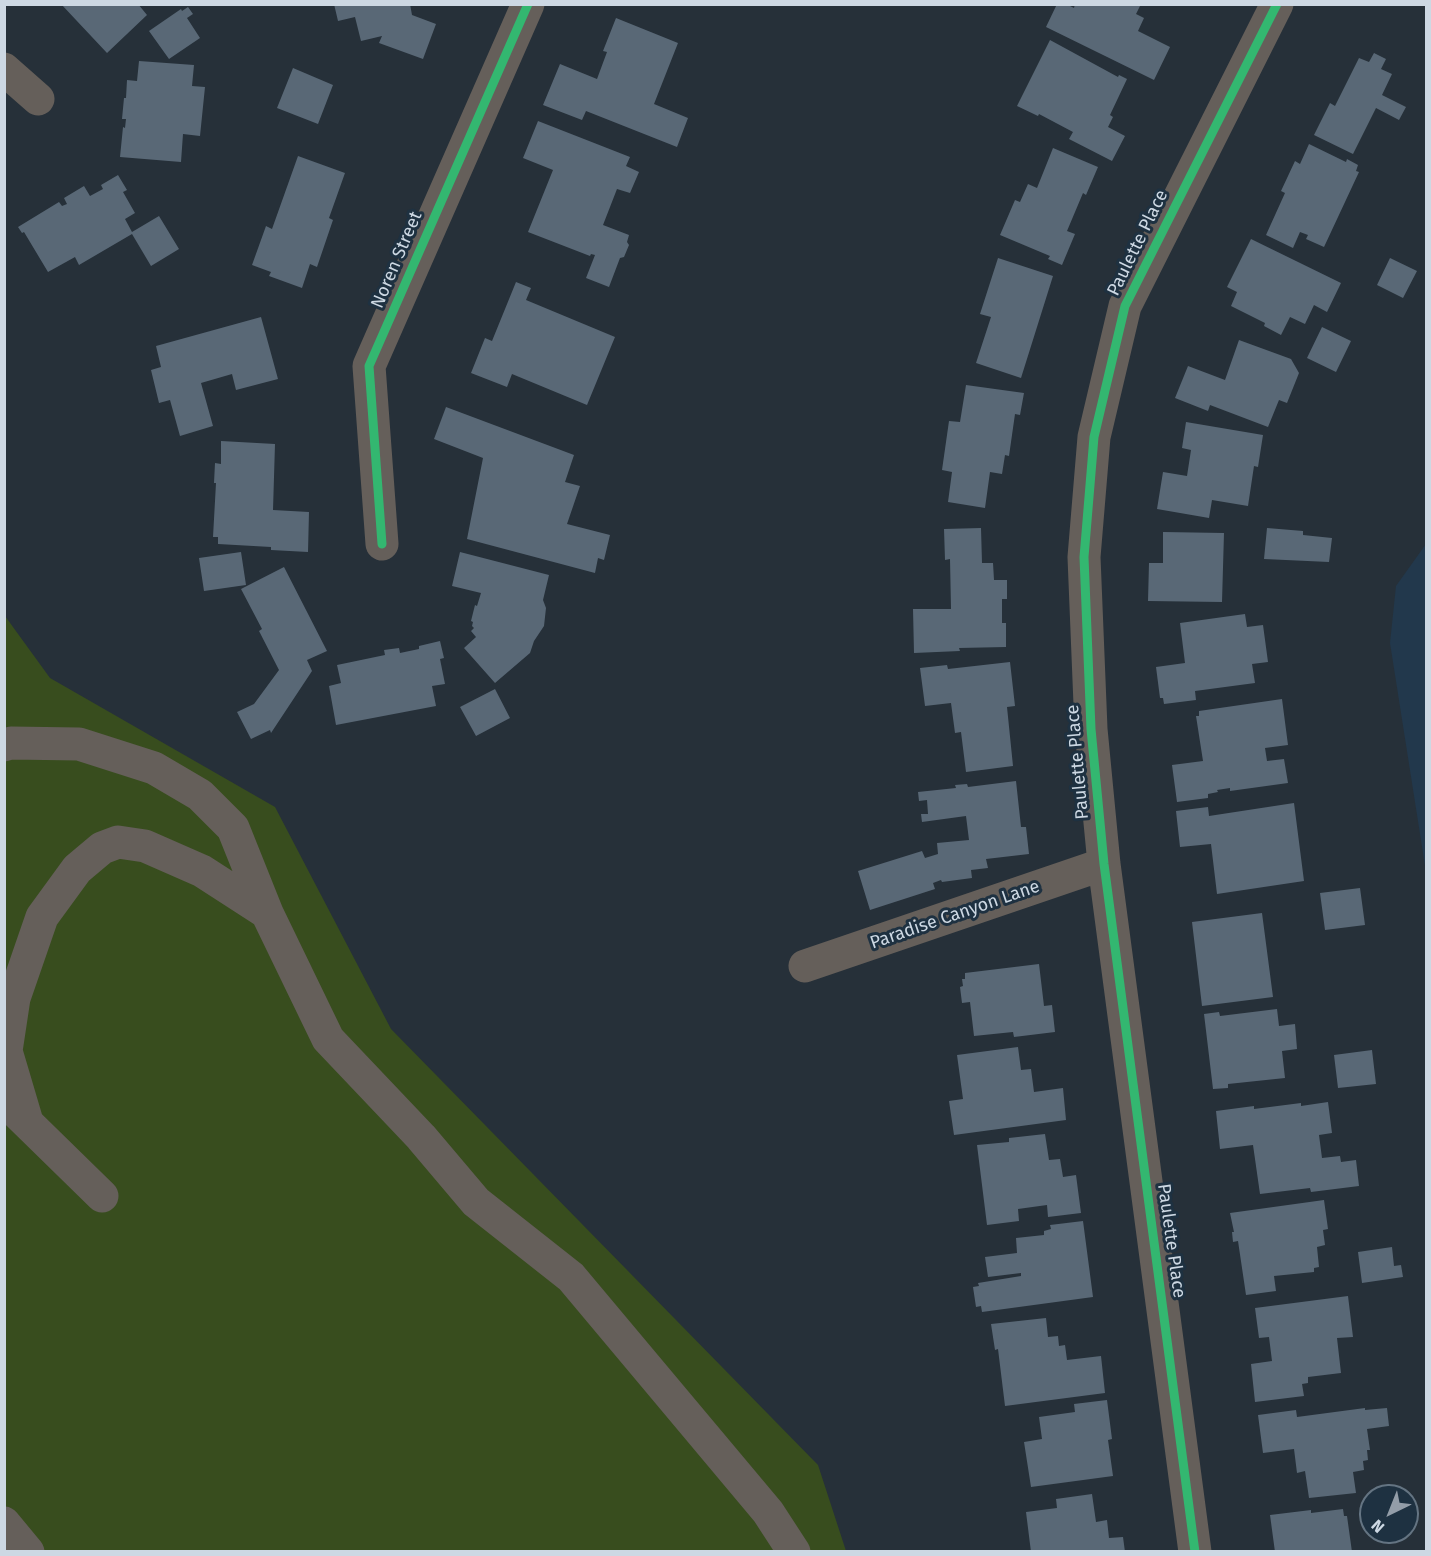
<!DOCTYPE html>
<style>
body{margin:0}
#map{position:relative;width:1431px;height:1556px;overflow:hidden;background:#263039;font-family:"Fira Sans",sans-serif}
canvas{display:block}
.frame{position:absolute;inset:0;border:6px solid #cdd8e3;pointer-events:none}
.north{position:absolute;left:1359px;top:1484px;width:60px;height:60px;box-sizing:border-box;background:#1e3141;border:2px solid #647482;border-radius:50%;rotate:223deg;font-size:16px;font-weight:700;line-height:24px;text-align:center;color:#cdd8e3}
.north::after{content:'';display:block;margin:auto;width:21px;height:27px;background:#939da8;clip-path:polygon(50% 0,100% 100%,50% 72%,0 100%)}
</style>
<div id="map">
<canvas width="1431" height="1556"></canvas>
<div class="frame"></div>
<div class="north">N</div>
</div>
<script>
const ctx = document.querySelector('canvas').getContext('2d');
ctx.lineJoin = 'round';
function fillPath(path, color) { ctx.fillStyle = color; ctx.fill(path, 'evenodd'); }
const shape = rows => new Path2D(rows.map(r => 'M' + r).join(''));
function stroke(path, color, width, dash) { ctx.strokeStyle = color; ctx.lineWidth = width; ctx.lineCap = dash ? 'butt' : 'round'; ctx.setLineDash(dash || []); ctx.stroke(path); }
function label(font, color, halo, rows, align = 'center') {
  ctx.font = font + ' "Fira Sans",sans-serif'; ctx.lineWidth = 6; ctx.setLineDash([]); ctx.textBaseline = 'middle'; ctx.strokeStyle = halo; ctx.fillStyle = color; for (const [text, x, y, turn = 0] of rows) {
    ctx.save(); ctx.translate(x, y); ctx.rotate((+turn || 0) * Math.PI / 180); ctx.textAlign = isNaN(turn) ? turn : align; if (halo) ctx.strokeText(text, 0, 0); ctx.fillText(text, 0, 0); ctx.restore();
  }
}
fillPath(shape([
 [1426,544,1426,872,1390,643,1396,586]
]), '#22384c');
fillPath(shape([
 [5,616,50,678,275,807,391,1029,818,1465,846,1551,5,1551]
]), '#384d1e');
fillPath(shape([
 [61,4,138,4,147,15,107,53],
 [334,4,410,4,412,15,436,24,423,59,379,43,382,36,361,41,355,17,338,21],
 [1057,4,1066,4,1074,8,1075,4,1141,4,1136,14,1144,18,1138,31,1170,47,1154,80,1046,27],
 [188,7,193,14,187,18,200,38,169,59,149,31,181,9,182,11],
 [616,18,678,43,654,104,688,118,677,147,586,111,582,120,543,105,560,64,597,79,607,52,603,51],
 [1050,40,1118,77,1119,75,1127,79,1110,115,1113,117,1108,127,1125,136,1112,161,1069,139,1073,132,1039,114,1038,116,1017,106],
 [1374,53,1386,59,1381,69,1392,74,1382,95,1406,107,1399,120,1376,108,1353,154,1314,135,1330,103,1335,106,1359,58,1369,62],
 [139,61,194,65,192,86,205,87,200,136,183,134,181,162,120,157,123,127,125,128,126,119,122,119,124,98,126,98,127,80,137,81],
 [293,68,333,85,318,124,277,108],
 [538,121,630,157,626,166,639,172,630,193,617,189,603,225,629,235,627,242,629,245,624,257,620,258,609,287,586,278,595,255,591,254,590,256,528,232,553,170,523,158],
 [1309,144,1346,162,1347,159,1358,165,1356,171,1359,172,1324,247,1306,239,1308,235,1300,232,1293,248,1266,235,1285,193,1281,191,1295,161,1300,164],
 [1053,148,1098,167,1086,195,1083,193,1067,231,1075,234,1062,265,1048,259,1050,256,1000,235,1015,200,1020,202,1028,184,1037,188],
 [298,156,345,173,329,218,333,220,317,267,310,264,302,288,269,276,271,272,252,265,266,226,272,229],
 [118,175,127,190,123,192,135,213,125,219,132,232,159,216,179,249,151,266,132,234,79,265,75,257,48,272,24,232,22,233,18,227,59,202,62,206,67,204,64,198,84,186,90,196,103,189,101,185],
 [1251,239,1341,283,1327,312,1314,305,1305,324,1290,317,1281,335,1264,326,1265,323,1231,306,1237,292,1227,287],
 [998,258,1053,276,1021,378,976,363,991,317,980,314],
 [1390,258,1417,271,1403,298,1377,285],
 [516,282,531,288,526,300,615,337,587,405,512,374,507,387,471,373,485,338,492,341],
 [261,317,278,379,236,390,232,374,201,383,213,426,180,436,170,400,159,403,151,370,161,367,156,346],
 [1322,327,1351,341,1336,372,1307,358],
 [1239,340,1291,359,1299,373,1287,403,1279,400,1268,427,1210,405,1208,411,1175,398,1188,366,1225,380],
 [966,385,1024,393,1020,415,1015,414,1009,456,1005,455,1002,474,990,472,985,508,948,502,952,472,942,470,949,421,960,422],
 [446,407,574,455,565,482,580,486,567,524,610,535,604,560,598,558,595,573,467,539,483,458,434,439],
 [1186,422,1263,435,1258,467,1254,466,1248,506,1212,500,1209,518,1157,509,1163,472,1187,476,1191,450,1182,448],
 [221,441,275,444,273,510,309,512,308,552,271,550,271,547,218,544,218,537,213,537,216,483,214,483,215,463,221,464],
 [981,528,982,563,993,563,994,580,1007,580,1007,599,1002,599,1002,623,1006,623,1006,647,959,648,960,651,914,653,913,609,951,609,950,559,945,560,944,529],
 [1267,528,1303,531,1303,535,1332,538,1329,562,1264,559],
 [1163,532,1224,533,1222,602,1148,601,1149,563,1163,563],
 [241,552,246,585,204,591,199,558],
 [460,552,549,575,543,600,546,608,544,626,534,641,530,653,495,683,464,648,476,637,471,631,474,628,472,626,473,622,471,621,475,605,477,606,481,593,452,586],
 [284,567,327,651,307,660,312,671,271,733,270,730,251,739,237,712,254,704,279,670,259,631,262,629,241,589],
 [1245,614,1247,627,1263,625,1268,662,1252,664,1255,683,1195,691,1196,700,1164,704,1163,698,1160,698,1156,667,1185,663,1180,623],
 [440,641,444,658,440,659,445,684,432,686,436,706,336,725,329,686,341,683,337,665,385,655,384,650,399,648,400,653,419,649,419,646],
 [1010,662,1015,706,1007,707,1013,766,966,772,961,732,955,733,951,703,925,706,920,668,947,665,948,669],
 [495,689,510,718,476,736,460,707],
 [1282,699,1288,745,1265,748,1267,761,1284,759,1288,783,1230,791,1230,788,1217,790,1218,792,1208,794,1208,798,1177,802,1172,765,1203,761,1196,716,1199,716,1199,711],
 [1016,781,1021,827,1026,827,1029,854,986,859,988,868,971,870,972,878,942,882,941,880,933,883,935,889,870,910,858,871,922,851,925,858,938,854,937,843,969,840,966,816,922,822,921,814,928,814,927,800,919,801,918,792,956,788,955,785,967,784,968,787],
 [1294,803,1304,881,1217,894,1211,844,1180,847,1176,811,1208,807,1209,816],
 [1360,888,1365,925,1325,930,1320,893],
 [1262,913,1273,997,1202,1006,1192,922],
 [1039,964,1044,1006,1052,1005,1055,1032,1014,1037,1013,1032,974,1036,970,1002,962,1003,960,987,963,986,962,979,965,979,965,973],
 [1277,1009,1279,1026,1295,1024,1297,1049,1282,1051,1285,1078,1228,1084,1228,1088,1213,1089,1204,1014,1219,1012,1220,1016],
 [1018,1047,1021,1070,1031,1069,1034,1092,1063,1088,1066,1120,954,1135,949,1101,963,1099,957,1055],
 [1372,1050,1376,1084,1338,1088,1334,1055],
 [1328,1102,1332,1133,1319,1135,1322,1158,1340,1156,1341,1162,1356,1160,1359,1186,1311,1192,1310,1188,1260,1194,1253,1145,1220,1149,1216,1111,1254,1106,1254,1109,1301,1103,1301,1106],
 [1045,1134,1049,1160,1060,1159,1063,1177,1076,1175,1081,1213,1048,1217,1047,1205,1018,1209,1019,1221,987,1225,977,1145,1009,1142,1009,1138],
 [1324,1200,1328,1229,1323,1230,1325,1245,1317,1247,1319,1267,1314,1268,1314,1272,1274,1276,1276,1291,1246,1295,1238,1241,1233,1242,1232,1232,1234,1232,1230,1213],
 [1083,1221,1093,1297,982,1312,981,1306,976,1307,973,1287,979,1286,978,1283,1021,1276,1021,1273,988,1277,985,1257,1017,1253,1016,1238,1044,1235,1044,1231,1051,1229,1050,1225],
 [1392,1247,1394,1266,1401,1265,1403,1277,1362,1283,1358,1252],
 [1348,1296,1353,1337,1337,1338,1341,1373,1308,1377,1308,1383,1302,1384,1304,1396,1255,1402,1251,1364,1272,1361,1269,1337,1259,1338,1255,1308],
 [1046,1318,1048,1337,1058,1336,1059,1346,1065,1345,1067,1360,1101,1356,1105,1393,1005,1406,998,1349,995,1350,991,1324],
 [1107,1400,1112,1439,1108,1440,1113,1476,1031,1487,1024,1442,1042,1439,1039,1417,1075,1412,1074,1404],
 [1365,1408,1365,1410,1387,1408,1389,1426,1367,1429,1370,1450,1367,1450,1368,1460,1363,1461,1364,1470,1353,1472,1356,1493,1309,1498,1305,1471,1297,1473,1294,1449,1263,1453,1258,1415,1296,1410,1297,1417],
 [1092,1494,1096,1522,1107,1520,1109,1538,1123,1537,1125,1552,1031,1552,1026,1512,1057,1508,1056,1499],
 [1343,1509,1344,1516,1347,1516,1352,1552,1275,1552,1270,1515,1311,1510,1311,1513]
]), '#596876');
stroke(shape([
 [4,69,38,99],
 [382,544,369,366,528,4],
 [4,745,11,743,79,744,154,768,200,795,233,828,267,913],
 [805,966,1104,864],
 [11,1107,102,1196],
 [27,1122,6,1051,14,998,42,917,77,869,102,848,118,842,145,846,202,871,267,913,328,1039,421,1137,476,1202,571,1277,768,1512,794,1552],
 [4,1523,28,1552],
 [1195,1552,1104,864,1091,729,1084,557,1094,437,1125,306,1277,4]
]), '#655f5a', 33);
stroke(shape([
 [382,544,369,366,528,4],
 [1195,1552,1104,864,1091,729,1084,557,1094,437,1125,306,1277,4]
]), '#33b770', 9);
label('18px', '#cdd8e3', '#1e3141', [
 ["Paulette Place",1138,243,-64],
 ["Noren Street",397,260,-67],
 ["Paulette Place",1078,762,-95],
 ["Paradise Canyon Lane",955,915,-19],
 ["Paulette Place",1171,1241,82]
]);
</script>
